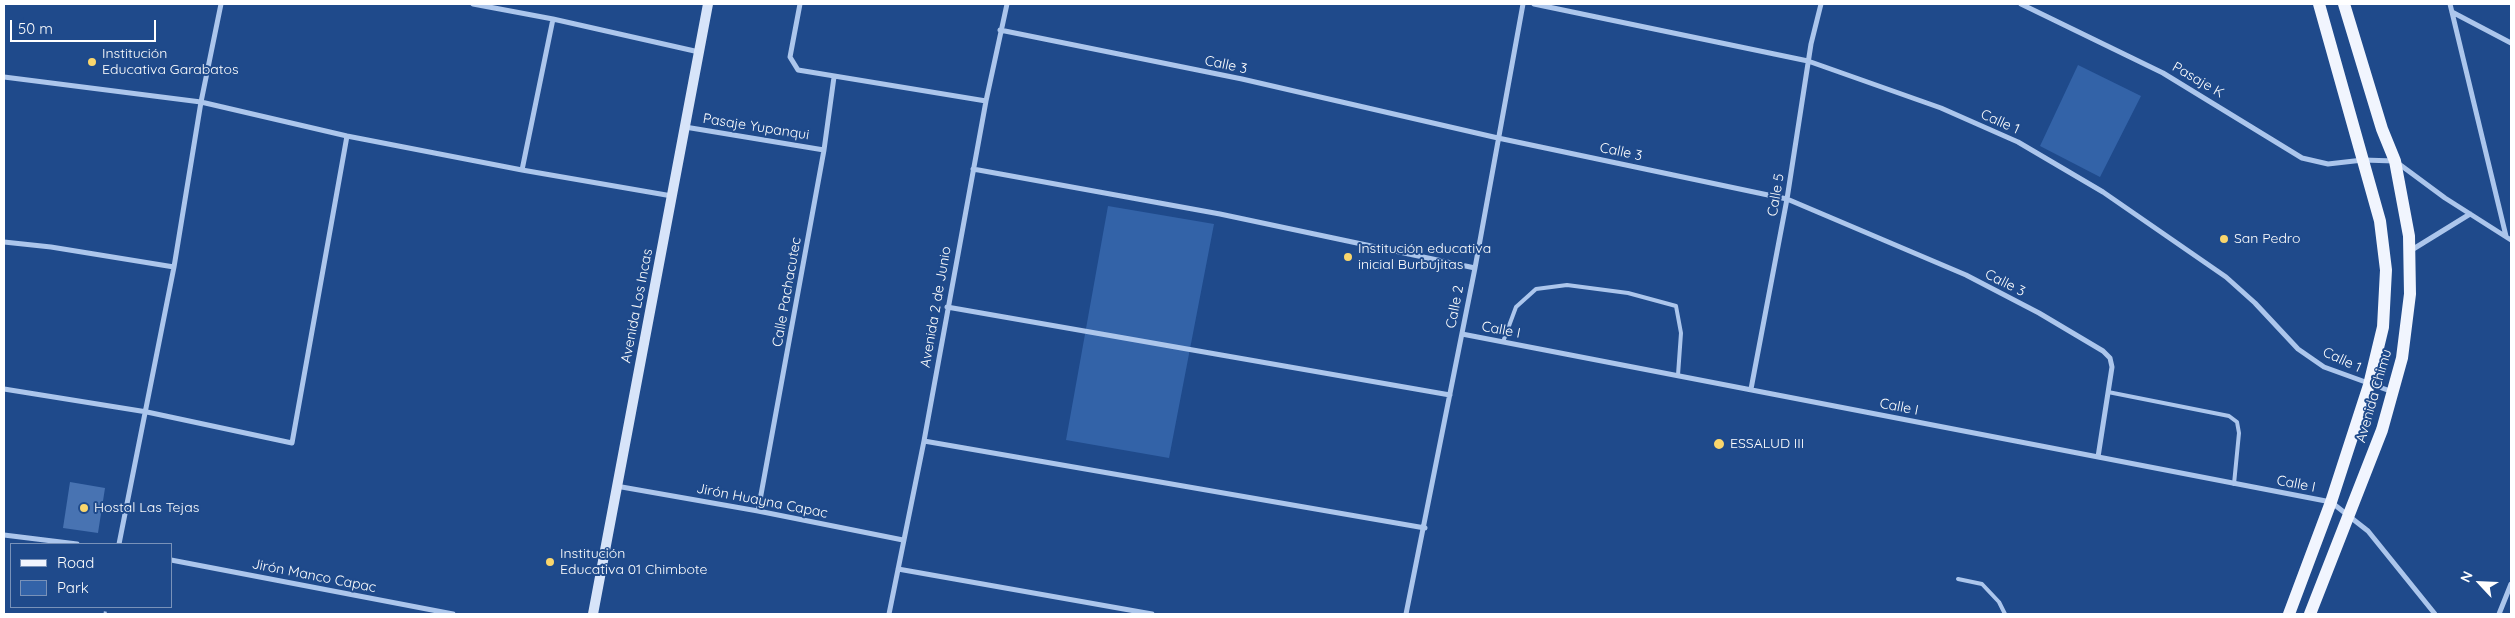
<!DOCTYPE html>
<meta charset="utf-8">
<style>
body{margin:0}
#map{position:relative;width:2515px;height:618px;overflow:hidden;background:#1f4a8b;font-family:Quicksand,sans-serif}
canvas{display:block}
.frame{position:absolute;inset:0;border:5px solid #fff;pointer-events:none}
.legend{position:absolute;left:10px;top:543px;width:162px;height:65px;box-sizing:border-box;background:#1f4a8b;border:1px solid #7992b9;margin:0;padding:6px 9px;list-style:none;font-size:15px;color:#fff}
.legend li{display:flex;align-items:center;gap:10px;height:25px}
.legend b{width:25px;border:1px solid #7992b9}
.north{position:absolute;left:2455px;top:558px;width:50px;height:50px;-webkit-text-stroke:4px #1f4a8b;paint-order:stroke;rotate:295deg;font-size:14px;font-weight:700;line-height:20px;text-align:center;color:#fff}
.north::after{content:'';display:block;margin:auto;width:18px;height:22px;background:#fff;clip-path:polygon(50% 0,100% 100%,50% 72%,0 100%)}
.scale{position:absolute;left:10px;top:20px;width:146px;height:22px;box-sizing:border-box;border:2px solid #fff;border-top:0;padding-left:6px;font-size:15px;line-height:18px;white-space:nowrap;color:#fff;-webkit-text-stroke:4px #1f4a8b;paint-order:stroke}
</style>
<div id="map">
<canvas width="2515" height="618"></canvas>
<div class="frame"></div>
<ul class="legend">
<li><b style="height:6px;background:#f1f5fe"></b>Road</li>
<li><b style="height:14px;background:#3363a8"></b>Park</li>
</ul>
<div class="north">N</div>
<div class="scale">50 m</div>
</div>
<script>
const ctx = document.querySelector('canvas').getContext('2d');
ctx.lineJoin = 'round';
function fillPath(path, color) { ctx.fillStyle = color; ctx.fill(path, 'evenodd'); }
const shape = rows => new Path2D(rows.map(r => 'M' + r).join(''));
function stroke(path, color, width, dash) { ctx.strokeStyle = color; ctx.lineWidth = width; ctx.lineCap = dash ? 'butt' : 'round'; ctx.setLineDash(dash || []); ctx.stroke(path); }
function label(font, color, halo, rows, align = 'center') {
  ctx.font = font + ' Quicksand,sans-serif'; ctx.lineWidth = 4; ctx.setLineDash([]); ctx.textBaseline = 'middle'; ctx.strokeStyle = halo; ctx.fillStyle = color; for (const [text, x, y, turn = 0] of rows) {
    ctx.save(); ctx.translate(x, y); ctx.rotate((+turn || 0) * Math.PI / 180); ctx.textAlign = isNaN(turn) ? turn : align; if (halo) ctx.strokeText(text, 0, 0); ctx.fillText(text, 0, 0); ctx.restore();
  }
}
fillPath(shape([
 [2078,65,2141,96,2100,177,2040,146],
 [1108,206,1214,224,1169,458,1066,440]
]), '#3363a8');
fillPath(shape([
 [70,482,105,488,98,533,63,528]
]), '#4873b2');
stroke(shape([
 [105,614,106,607]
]), '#acc6ec', 3, [2.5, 4]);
stroke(shape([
 [1503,342,1516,307,1536,289,1567,285,1628,293,1676,306,1681,333,1678,375],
 [2108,392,2229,416,2237,422,2239,433,2234,484],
 [1958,579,1982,584,1999,602,2005,614]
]), '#acc6ec', 4);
stroke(shape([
 [473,4,553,19,699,52],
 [800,4,790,57,798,70,986,101],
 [1534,4,1808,61,1941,108,2018,142,2103,192,2226,277,2255,303,2298,349,2324,367,2393,392],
 [2021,4,2163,73,2302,158,2328,164,2363,160,2395,161,2445,198,2511,240],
 [2450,4,2506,236],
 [2452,12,2511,43],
 [1000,30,1242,79,1498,138,1787,199,1966,275,2039,313,2103,351,2110,358,2112,367,2098,457],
 [4,77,201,102,347,136,522,170,672,196],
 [685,127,824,150],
 [973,169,1220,214,1475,268],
 [522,170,553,19],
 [4,242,51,247,174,267],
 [2410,251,2470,214],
 [947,307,1450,395],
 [1462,334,2331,502,2368,531,2435,614],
 [4,389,147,412,292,443,347,136],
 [1751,389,1787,199,1811,44,1821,4],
 [924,441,1425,528],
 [616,486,758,511,903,540],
 [758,511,824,150,834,77],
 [4,535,77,544],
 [119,544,174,267,201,102,221,4],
 [171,560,453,614],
 [898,569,1152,614],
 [889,614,924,441,986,101,1007,4],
 [1406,614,1475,268,1523,4],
 [2499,614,2511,584]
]), '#acc6ec', 5);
stroke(shape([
 [593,614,708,4]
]), '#d7e4f9', 10);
stroke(shape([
 [2289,614,2331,502,2369,385,2383,327,2386,270,2380,221,2319,4],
 [2310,614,2382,430,2402,358,2410,294,2409,236,2395,161,2382,129,2344,4]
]), '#f1f5fe', 12);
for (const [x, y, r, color] of [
 [92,62,5,"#fad66c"],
 [2224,239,5,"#fad66c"],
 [1348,257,5,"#fad66c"],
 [1719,444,6,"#fad66c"],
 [84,508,5,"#fad66c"],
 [550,562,5,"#fad66c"]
]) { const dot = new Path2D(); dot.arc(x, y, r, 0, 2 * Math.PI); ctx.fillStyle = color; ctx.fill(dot); stroke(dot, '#1f4a8b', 2); }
label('14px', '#fff', '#1f4a8b', [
 ["Institución",102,54],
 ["Educativa Garabatos",102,70],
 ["San Pedro",2234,239],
 ["Institución educativa",1358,249],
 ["inicial Burbujitas",1358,265],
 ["ESSALUD III",1730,444],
 ["Hostal Las Tejas",94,508],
 ["Institución",560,554],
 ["Educativa 01 Chimbote",560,570]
], 'left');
label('14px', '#fff', '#1f4a8b', [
 ["Calle 3",1226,65,12],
 ["Pasaje K",2198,80,30],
 ["Calle 1",2000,122,24],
 ["Pasaje Yupanqui",756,127,9],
 ["Calle 3",1621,152,12],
 ["Calle 5",1776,195,-80],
 ["Calle 3",2005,283,27],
 ["Calle Pachacutec",787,292,-80],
 ["Avenida Los Incas",637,306,-79],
 ["Avenida 2 de Junio",936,307,-80],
 ["Calle 2",1455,307,-79],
 ["Calle I",1501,330,11],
 ["Calle 1",2342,360,25],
 ["Avenida Chimu",2374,396,-74],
 ["Calle I",1899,407,11],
 ["Calle I",2296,484,11],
 ["Jirón Huayna Capac",762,501,11],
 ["Jirón Manco Capac",314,576,11]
]);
</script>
